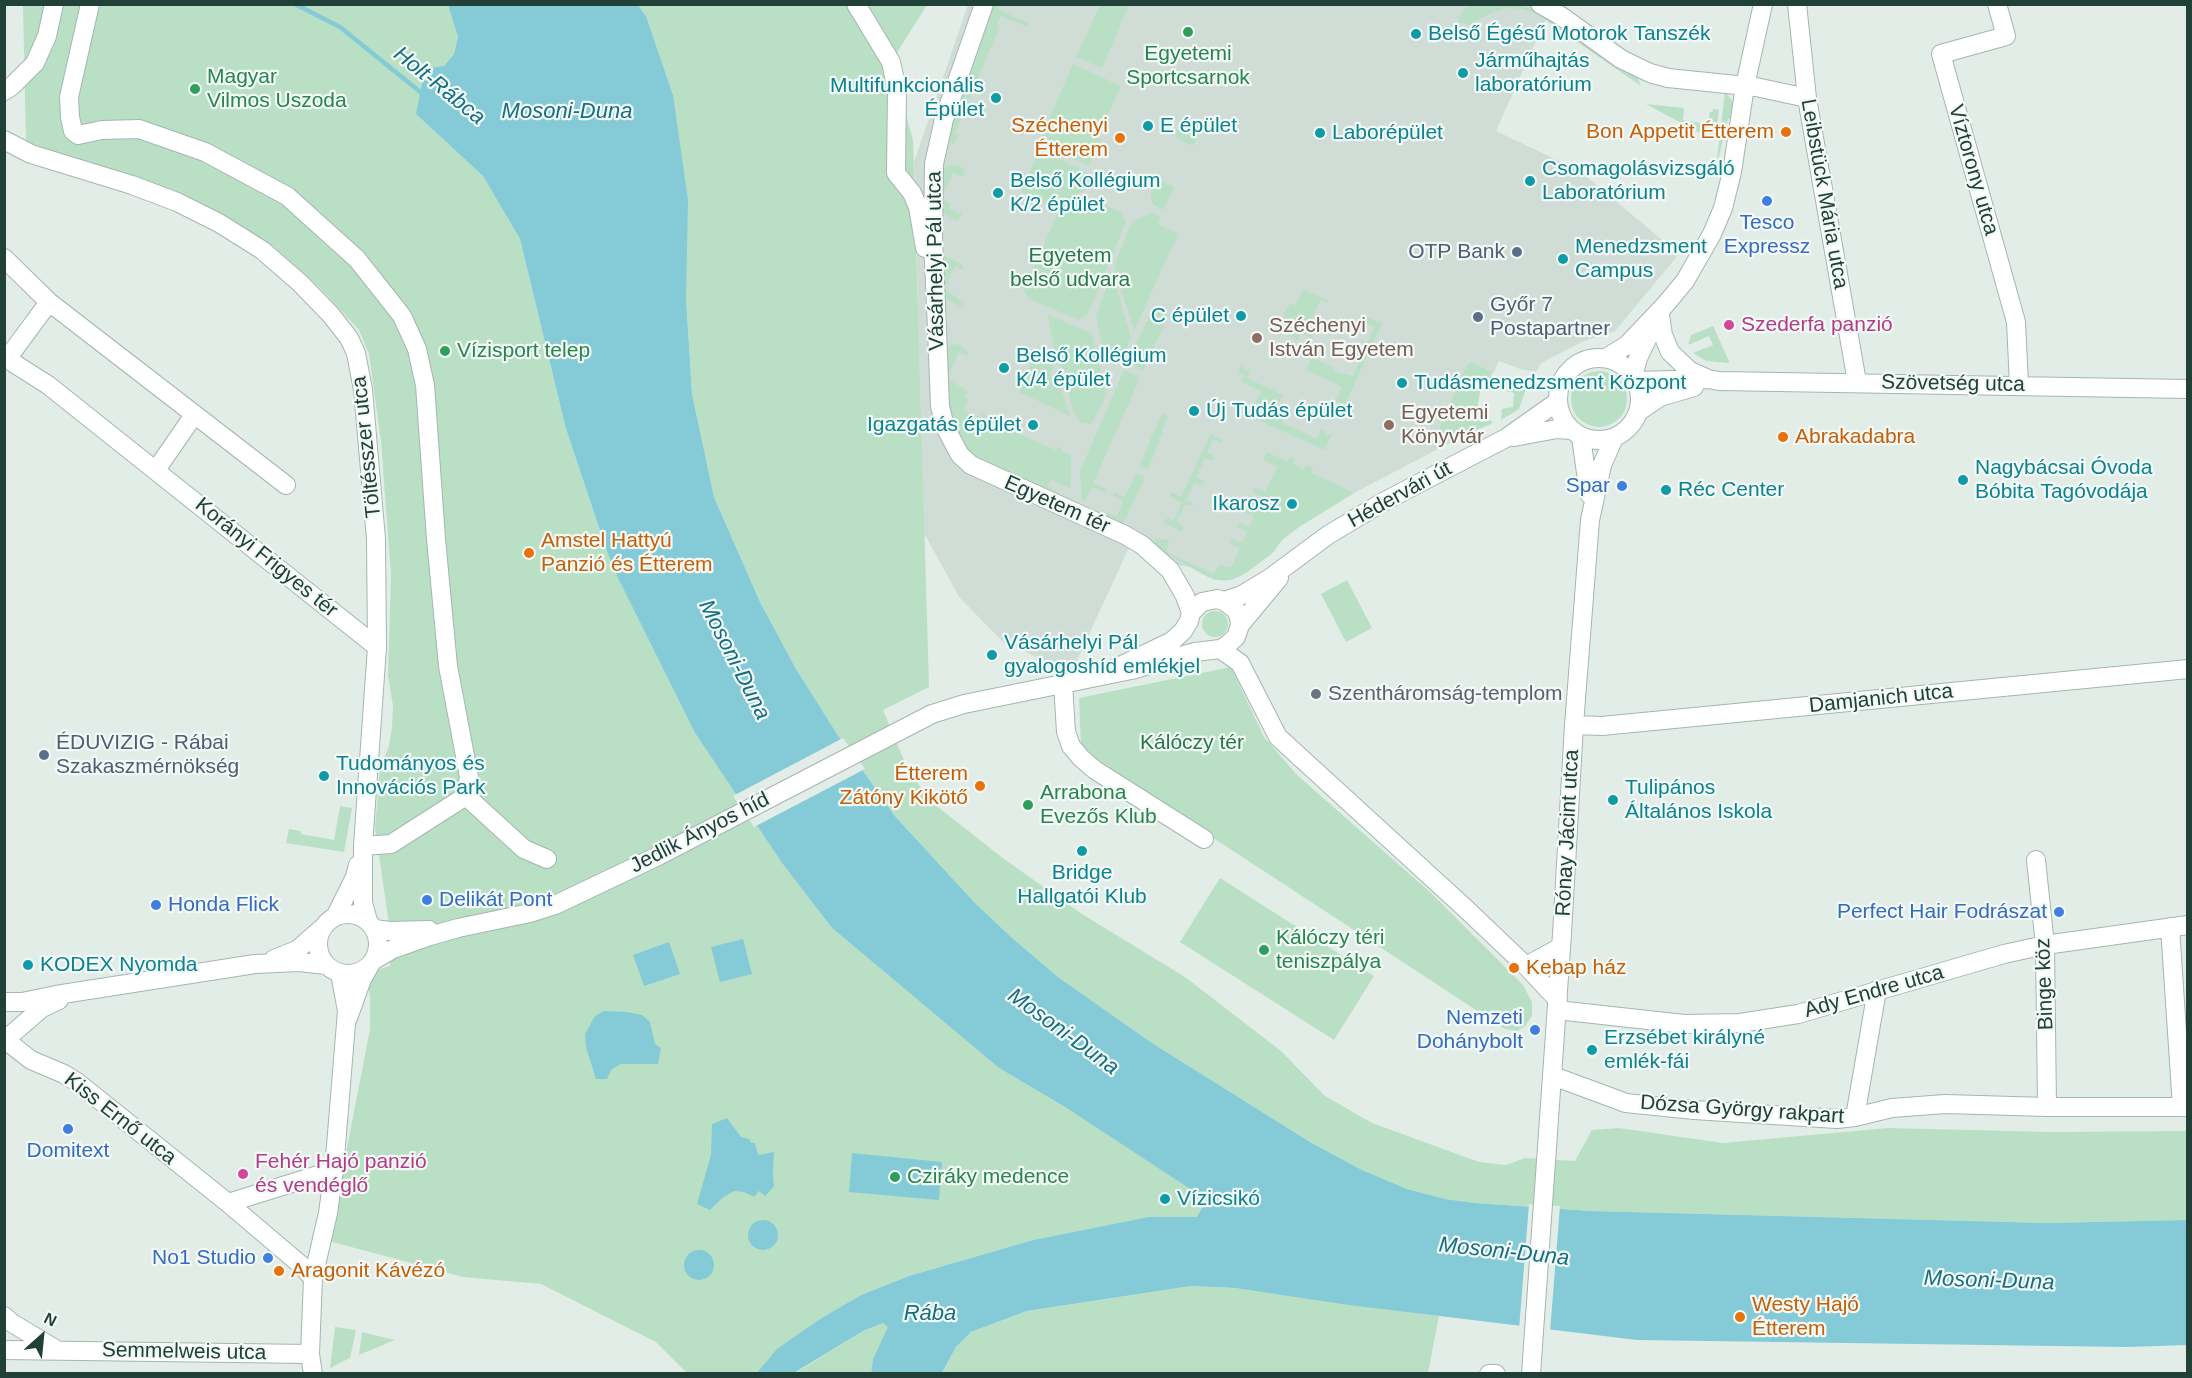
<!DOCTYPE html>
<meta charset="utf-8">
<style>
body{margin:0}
#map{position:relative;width:2192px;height:1378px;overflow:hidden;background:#e2ede8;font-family:Helvetica,sans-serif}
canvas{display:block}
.frame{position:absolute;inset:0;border:6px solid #204038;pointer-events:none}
.north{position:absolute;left:12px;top:1306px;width:60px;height:60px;-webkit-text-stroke:4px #f3f9f6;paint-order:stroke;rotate:27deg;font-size:16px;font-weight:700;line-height:24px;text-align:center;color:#204038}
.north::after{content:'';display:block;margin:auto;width:21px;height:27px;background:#204038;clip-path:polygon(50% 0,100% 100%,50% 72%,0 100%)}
</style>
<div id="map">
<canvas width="2192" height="1378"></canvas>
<div class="frame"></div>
<div class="north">N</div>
</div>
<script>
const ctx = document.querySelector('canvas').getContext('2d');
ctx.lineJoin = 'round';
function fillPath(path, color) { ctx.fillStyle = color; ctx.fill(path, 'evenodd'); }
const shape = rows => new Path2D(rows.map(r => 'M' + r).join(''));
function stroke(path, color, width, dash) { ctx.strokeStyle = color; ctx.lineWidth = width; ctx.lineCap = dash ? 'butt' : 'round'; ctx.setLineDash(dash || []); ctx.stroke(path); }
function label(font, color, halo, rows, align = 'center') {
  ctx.font = font + ' Helvetica,sans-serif'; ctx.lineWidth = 4.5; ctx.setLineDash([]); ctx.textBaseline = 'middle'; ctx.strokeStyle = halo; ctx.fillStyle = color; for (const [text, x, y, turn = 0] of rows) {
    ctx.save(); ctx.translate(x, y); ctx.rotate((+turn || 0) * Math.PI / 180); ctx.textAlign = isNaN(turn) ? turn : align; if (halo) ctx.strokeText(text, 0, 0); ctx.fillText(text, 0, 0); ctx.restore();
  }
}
fillPath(shape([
 [968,5,1531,5,1549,12,1496,131,1580,171,1679,254,1615,331,1584,341,1541,363,1536,372,1520,369,1499,361,1493,374,1477,366,1442,447,1354,493,1299,527,1280,542,1274,552,1239,577,1225,581,1212,579,1190,567,1178,565,1133,539,1071,673,1002,641,959,597,924,533,914,162]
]), '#d0ddd7');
fillPath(shape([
 [23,5,448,5,458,37,454,54,444,66,416,114,483,176,520,239,566,429,612,566,695,733,782,863,832,928,999,1068,1065,1107,1208,1200,1198,1217,1148,1217,1033,1240,909,1276,861,1295,820,1319,757,1374,687,1373,656,1342,541,1284,463,1277,329,1241,370,1029,370,996,365,973,390,966,390,931,375,828,380,768,389,746,392,727,393,706,388,676,391,575,381,442,369,354,359,330,320,288,273,246,226,216,178,193,26,142],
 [638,5,927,5,891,62,913,140,929,687,883,710,906,765,929,800,1004,859,1082,914,1185,977,1281,1051,1325,1096,1372,1123,1479,1162,1506,1165,1525,1158,1575,1161,1592,1130,1619,1128,1723,1143,1888,1128,2051,1132,2187,1131,2187,1220,2046,1223,1590,1211,1475,1203,1445,1199,1407,1189,1362,1170,1310,1142,1152,1043,1058,977,1011,937,974,902,894,815,837,734,796,669,760,602,714,497,692,394,673,95,646,16],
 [990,5,1000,5,998,9,1029,24,1028,27,1001,16,996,27,999,28,955,133,959,135,954,145,947,140,946,133],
 [1100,5,1129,5,1102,68,1076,57],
 [1468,5,1518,5,1537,10,1636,74,1641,86,1537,14,1522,9,1507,8,1491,13,1468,25,1458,21,1462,12],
 [1073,64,1121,86,1098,138,1101,140,1090,163,1087,165,1038,143],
 [1725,91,1734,104,1734,119,1728,119,1716,168],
 [1646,104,1684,108,1683,120,1708,124,1710,112,1713,112,1713,109,1719,110,1715,141],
 [1184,115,1203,123,1193,146,1175,137],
 [1039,150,1087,172,1091,177,1089,185,1085,190,1054,207,1021,192],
 [950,165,960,166,965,171,964,177,953,173,942,198,950,203,949,208,962,214,958,221,944,214,940,209,941,172,943,169],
 [1157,179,1174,187,1164,210,1154,205,1150,196],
 [1091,198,1122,213,1126,222,1088,314,1079,320,1029,299,1024,290,1057,215,1084,199],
 [1151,213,1161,217,1158,224,1178,234,1134,331,1114,266,1130,226,1138,219],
 [942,256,945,256,960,263,964,268,963,270,955,266,944,289,964,302,962,307,943,298],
 [1112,273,1131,338,1121,360,1103,351,1096,315],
 [1303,289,1329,301,1327,303,1320,301,1306,332,1312,335,1312,338,1301,334,1298,340,1277,330,1290,303,1296,305],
 [1153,307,1157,312,1169,315,1143,370,1128,363],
 [1049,315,1092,334,1106,394,1094,420,1090,424,1081,423,1073,410,1064,380,1065,371,1060,366,1054,348,1048,317],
 [1366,317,1382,323,1344,407,1343,404,1338,402,1335,403,1342,387,1306,370,1311,359,1315,359,1333,367,1334,371,1353,376,1360,360,1353,357,1352,353,1356,351,1362,354,1366,345,1358,339,1368,342,1374,327,1365,322],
 [1713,326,1729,361,1728,363,1706,361,1693,353,1713,345,1709,336,1688,345,1691,335],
 [951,344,960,345,968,352,967,356,959,352,947,378,967,391,964,398,968,399,963,410,980,417,982,413,986,415,986,420,989,421,993,418,997,420,996,424,1056,450,1058,447,1061,448,1061,452,1071,455,1071,489,1051,480,1047,487,1071,499,1070,504,983,463,962,446,952,427,947,406,944,356,946,349],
 [1041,348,1050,351,1054,367,1051,371,1050,376,1054,381,1059,382,1070,416,1019,392,1036,353],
 [1471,362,1492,372,1490,382,1482,381,1478,404,1481,422,1490,420,1493,423,1456,439,1442,447,1433,443,1466,367],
 [1242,364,1243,368,1247,370,1251,368,1247,378,1283,395,1277,408,1278,411,1286,412,1282,422,1317,439,1322,429,1328,435,1332,434,1324,450,1249,416,1261,391,1241,382,1245,375,1238,372],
 [1124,370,1140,378,1093,483,1106,489,1104,492,1092,487,1085,501,1082,500,1080,471],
 '1571 399a28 28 0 1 1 56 0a28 28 0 1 1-56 0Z',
 [1508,378,1527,386,1519,409,1501,420,1502,409,1513,407,1514,393,1506,391],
 [1162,413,1168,416,1148,470,1139,466],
 [1210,434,1223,440,1222,443,1213,439,1207,453,1214,456,1215,459,1212,461,1205,458,1196,477,1204,481,1204,484,1200,485,1194,483,1187,499,1194,505,1192,506,1185,504,1177,522,1184,527,1182,531,1180,531,1163,523,1167,518,1174,520,1182,502,1172,498,1170,494,1171,492,1181,497],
 [1267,452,1287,461,1290,457,1295,459,1293,464,1304,469,1307,465,1313,468,1312,473,1354,493,1299,527,1285,537,1270,555,1246,573,1231,580,1216,580,1208,577,1165,553,1153,541,1156,538,1168,540,1169,542,1166,552,1214,574,1220,565,1231,568,1240,548,1231,544,1230,541,1232,539,1243,543,1247,532,1239,528,1237,525,1240,523,1250,527,1254,517,1244,511,1245,505,1248,504,1258,508,1263,498,1254,493,1252,490,1255,488,1265,492,1277,467,1263,460],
 [1136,473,1145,477,1123,524,1107,516,1107,513,1117,516,1123,501,1113,496,1113,492,1125,497],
 [1347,580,1372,628,1346,642,1321,594],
 '1202 624a13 13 0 1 1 26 0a13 13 0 1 1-26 0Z',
 [1231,667,1264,737,1296,774,1431,893,1523,985,1532,1002,1532,1016,1525,1026,1517,1031,1505,1029,1160,803,1081,748,1079,698],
 [340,806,352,808,344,852,286,843,289,829,301,831,301,834,334,840],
 [1220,878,1374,976,1334,1040,1180,942],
 [1191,1286,1235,1288,1439,1316,1428,1373,942,1374,956,1347,971,1332,1028,1311],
 [883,1323,889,1326,873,1359,871,1373,794,1374,863,1331],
 [335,1327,356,1330,350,1358,330,1368],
 [362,1332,395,1340,359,1355]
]), '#b9e0c4');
fillPath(shape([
 [448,5,638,5,646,16,673,95,688,200,686,299,692,394,714,497,760,602,796,669,837,734,894,815,974,902,1011,937,1058,977,1152,1043,1310,1142,1362,1170,1407,1189,1445,1199,1475,1203,1590,1211,2046,1223,2187,1220,2187,1345,2127,1347,1637,1340,1349,1305,1235,1288,1191,1286,1027,1311,971,1332,956,1347,942,1373,871,1373,873,1359,888,1327,883,1323,863,1331,794,1373,757,1373,777,1349,820,1319,861,1295,909,1276,1033,1240,1148,1217,1197,1217,1207,1200,1065,1107,999,1068,832,928,782,863,695,733,612,566,566,429,520,239,483,176,416,114,425,69,444,66,454,54,458,37],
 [743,939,752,974,720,982,711,947],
 [669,942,680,974,644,986,633,955],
 [604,1011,627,1012,642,1015,650,1022,655,1044,661,1048,658,1064,620,1064,611,1070,607,1079,596,1079,586,1047,585,1034,595,1016],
 [727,1118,741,1137,749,1139,751,1143,755,1143,758,1155,774,1152,773,1174,774,1186,765,1196,759,1191,754,1197,744,1192,734,1191,722,1198,710,1210,697,1204,711,1155,712,1124],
 [852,1153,942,1162,939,1200,849,1192],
 '748 1235a15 15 0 1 1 30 0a15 15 0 1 1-30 0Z',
 '684 1265a15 15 0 1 1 30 0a15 15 0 1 1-30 0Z'
]), '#85cad7');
fillPath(shape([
 [843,738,865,769,754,827,733,796],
 [1529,1204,1560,1206,1550,1332,1519,1329]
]), '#e2ede8');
stroke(shape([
 [295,4,340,27,424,95]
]), '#85cad7', 4.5);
const minor = shape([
 [90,4,69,97,70,117,73,131,78,135,102,130,139,129,205,152,287,196,357,259,402,316,417,349,425,385,436,539,448,666,469,777,466,796,391,844,363,846],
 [856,4,891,62,897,90,896,173,912,193,918,207,925,248],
 [984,4,944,119,934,164,933,239,937,329,940,406,945,427,960,455,971,465,1125,535,1142,545,1170,570,1185,596,1191,613],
 [1540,4,1561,16,1621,59,1650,73,1668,78,1756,87,1807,98],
 [1797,4,1807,98,1857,382],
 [1997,4,2006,36,1941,54,2016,322,2019,385],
 [4,91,12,86,35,63,47,36,54,4],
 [4,140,31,154,132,185,177,202,219,223,262,250,300,283,331,315,349,338,356,353,363,390,376,539,377,647,363,846,363,903,368,921],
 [4,258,49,302,286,485],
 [1660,315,1663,335,1670,352,1690,371,1706,378],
 [4,357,48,385,377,647],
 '1558 399a41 41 0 1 1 82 0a41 41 0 1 1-82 0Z',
 [1606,358,1627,345,1665,305,1685,281,1712,234,1723,208,1732,172,1745,86,1763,4],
 [7,359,49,302],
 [1633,376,1638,358,1654,325],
 [1636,381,1708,379,1719,381,2188,389],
 [1638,412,1660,397,1694,387],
 [1514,437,1557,429,1571,430],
 [1581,437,1589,494],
 [156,470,194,415],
 [1224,601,1242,595,1270,578,1328,535,1383,502,1506,438,1557,402],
 [1240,625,1279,578],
 [1220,649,1240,663,1278,737,1465,908,1526,966,1558,1000],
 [1063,683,1066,732,1071,746,1081,758,1095,770,1204,839],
 [1574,725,1602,726,2188,669],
 [466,796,524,849,547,859],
 [2036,860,2045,945,2047,1107],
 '318 944a30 30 0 1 1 60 0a30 30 0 1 1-60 0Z',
 [335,917,355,877,358,865],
 [2170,927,2182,1107],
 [374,929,390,931,429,930],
 [274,959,297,950,321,929],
 [374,960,393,949,430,936,458,928,530,913,555,905,658,856,932,714,964,704,1131,670,1195,652,1220,649,1226,646,1236,637,1240,625,1239,617,1236,610,1224,601,1217,599,1202,602,1191,613,1189,621,1183,631,1172,641,1101,675],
 [1526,966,1561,947],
 [4,1002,22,1002,56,995,255,964,299,962,326,965],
 [1557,1010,1684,1024,1740,1023,1798,1014,2004,954,2045,945,2188,925],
 [348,1018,362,979,370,965],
 [12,1034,42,1008,59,1000],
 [8,1042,31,1060,64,1074,77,1082,228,1203,301,1265,313,1278],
 [1553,1076,1626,1103,1694,1110,1837,1119,1855,1117,1892,1108,1945,1104,2047,1107,2188,1107],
 [1855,1117,1877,990],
 [228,1203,334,1170],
 [4,1316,12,1323,57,1350],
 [4,1350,310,1354],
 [313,1374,310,1354,313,1278,328,1213,334,1170,347,1011,340,973],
 [1489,1374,1496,1374],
 [1531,1374,1562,934,1574,725,1590,520,1602,465,1614,438]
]);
stroke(minor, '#a4b6b0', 20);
stroke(minor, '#fff', 18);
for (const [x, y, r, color] of [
 [1188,32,6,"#2e9e5b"],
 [1416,34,6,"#0f9aa8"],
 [1463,73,6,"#0f9aa8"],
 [195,89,6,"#2e9e5b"],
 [996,98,6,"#0f9aa8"],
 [1148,126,6,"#0f9aa8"],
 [1786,132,6,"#e8710a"],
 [1320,133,6,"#0f9aa8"],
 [1120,138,6,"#e8710a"],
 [1530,181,6,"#0f9aa8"],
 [998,193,6,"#0f9aa8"],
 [1767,201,6,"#3f7fe0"],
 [1517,252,6,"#5c6f8a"],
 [1563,259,6,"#0f9aa8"],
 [1241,316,6,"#0f9aa8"],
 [1478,317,6,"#5c6f8a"],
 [1729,325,6,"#d1479c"],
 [1257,338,6,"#8d6e63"],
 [445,351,6,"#2e9e5b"],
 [1004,368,6,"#0f9aa8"],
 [1402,383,6,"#0f9aa8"],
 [1194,411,6,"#0f9aa8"],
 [1033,425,6,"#0f9aa8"],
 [1389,425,6,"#8d6e63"],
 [1783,437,6,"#e8710a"],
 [1963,480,6,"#0f9aa8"],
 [1622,486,6,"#3f7fe0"],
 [1666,490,6,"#0f9aa8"],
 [1292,504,6,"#0f9aa8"],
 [529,553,6,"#e8710a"],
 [992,655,6,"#0f9aa8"],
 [1316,694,6,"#6b7280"],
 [44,755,6,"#5c6f8a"],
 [324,776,6,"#0f9aa8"],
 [980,786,6,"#e8710a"],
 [1613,800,6,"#0f9aa8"],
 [1028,805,6,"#2e9e5b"],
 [1082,851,6,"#0f9aa8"],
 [427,900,6,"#3f7fe0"],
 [156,905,6,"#3f7fe0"],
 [2059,912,6,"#3f7fe0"],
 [1264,950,6,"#2e9e5b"],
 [28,965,6,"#0f9aa8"],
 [1514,968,6,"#e8710a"],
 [1535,1030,6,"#3f7fe0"],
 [1592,1050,6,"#0f9aa8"],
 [68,1129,6,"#3f7fe0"],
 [243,1174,6,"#d1479c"],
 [895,1177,6,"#2e9e5b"],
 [1165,1199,6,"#0f9aa8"],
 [268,1258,6,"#3f7fe0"],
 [279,1271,6,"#e8710a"],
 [1740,1317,6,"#e8710a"]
]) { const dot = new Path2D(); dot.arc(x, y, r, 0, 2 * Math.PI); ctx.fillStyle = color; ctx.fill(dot); stroke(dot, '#f3f9f6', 2); }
label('21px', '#0d838f', '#f3f9f6', [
 ["Belső Égésű Motorok Tanszék",1428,34],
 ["Járműhajtás",1475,61],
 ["laboratórium",1475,85],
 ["Multifunkcionális",984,86,"right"],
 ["Épület",984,110,"right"],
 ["E épület",1160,126],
 ["Laborépület",1332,133],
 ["Csomagolásvizsgáló",1542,169],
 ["Laboratórium",1542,193],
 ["Belső Kollégium",1010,181],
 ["K/2 épület",1010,205],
 ["Menedzsment",1575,247],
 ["Campus",1575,271],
 ["C épület",1229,316,"right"],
 ["Belső Kollégium",1016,356],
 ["K/4 épület",1016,380],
 ["Tudásmenedzsment Központ",1414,383],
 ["Új Tudás épület",1206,411],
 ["Igazgatás épület",1021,425,"right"],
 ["Nagybácsai Óvoda",1975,468],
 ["Bóbita Tagóvodája",1975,492],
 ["Réc Center",1678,490],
 ["Ikarosz",1280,504,"right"],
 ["Vásárhelyi Pál",1004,643],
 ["gyalogoshíd emlékjel",1004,667],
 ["Tudományos és",336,764],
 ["Innovációs Park",336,788],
 ["Tulipános",1625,788],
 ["Általános Iskola",1625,812],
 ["Bridge",1082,873,"center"],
 ["Hallgatói Klub",1082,897,"center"],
 ["KODEX Nyomda",40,965],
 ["Erzsébet királyné",1604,1038],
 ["emlék-fái",1604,1062],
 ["Vízicsikó",1177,1199]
], 'left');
label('21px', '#27864d', '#f3f9f6', [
 ["Egyetemi",1188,54,"center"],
 ["Sportcsarnok",1188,78,"center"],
 ["Magyar",207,77],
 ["Vilmos Uszoda",207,101],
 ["Vízisport telep",457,351],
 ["Arrabona",1040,793],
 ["Evezős Klub",1040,817],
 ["Kálóczy téri",1276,938],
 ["teniszpálya",1276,962],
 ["Cziráky medence",907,1177]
], 'left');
label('21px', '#c56008', '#f3f9f6', [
 ["Széchenyi",1108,126,"right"],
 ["Étterem",1108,150,"right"],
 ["Bon Appetit Étterem",1774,132,"right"],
 ["Abrakadabra",1795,437],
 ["Amstel Hattyú",541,541],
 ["Panzió és Étterem",541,565],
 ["Étterem",968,774,"right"],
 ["Zátóny Kikötő",968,798,"right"],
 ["Kebap ház",1526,968],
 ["Aragonit Kávézó",291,1271],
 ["Westy Hajó",1752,1305],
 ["Étterem",1752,1329]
], 'left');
label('21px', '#204038', '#f3f9f6', [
 ["Víztorony utca",1973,170,74],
 ["Leibstück Mária utca",1824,194,80],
 ["Vásárhelyi Pál utca",936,261,-91],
 ["Szövetség utca",1953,384,1],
 ["Töltésszer utca",367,447,-96],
 ["Hédervári út",1400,495,-29],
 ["Egyetem tér",1057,505,24],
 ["Korányi Frigyes tér",266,558,39],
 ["Damjanich utca",1881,699,-6],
 ["Jedlik Ányos híd",700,833,-27],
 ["Rónay Jácint utca",1568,833,-87],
 ["Binge köz",2045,984,-92],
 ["Ady Endre utca",1874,992,-16],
 ["Dózsa György rakpart",1742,1110,4],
 ["Kiss Ernő utca",120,1119,38],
 ["Semmelweis utca",184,1352,1]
]);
label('21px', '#366cbe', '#f3f9f6', [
 ["Tesco",1767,223,"center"],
 ["Expressz",1767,247,"center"],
 ["Spar",1610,486],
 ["Delikát Pont",439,900,"left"],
 ["Honda Flick",168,905,"left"],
 ["Perfect Hair Fodrászat",2047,912],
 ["Nemzeti",1523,1018],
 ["Dohánybolt",1523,1042],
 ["Domitext",68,1151,"center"],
 ["No1 Studio",256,1258]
], 'right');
label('21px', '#4e5e75', '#f3f9f6', [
 ["OTP Bank",1505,252,"right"],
 ["Győr 7",1490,305],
 ["Postapartner",1490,329],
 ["ÉDUVIZIG - Rábai",56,743],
 ["Szakaszmérnökség",56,767]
], 'left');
label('21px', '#277a48', '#f3f9f6', [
 ["Egyetem",1070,256],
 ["belső udvara",1070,280],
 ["Kálóczy tér",1192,743]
]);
label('21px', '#b23c85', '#f3f9f6', [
 ["Szederfa panzió",1741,325],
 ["Fehér Hajó panzió",255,1162],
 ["és vendéglő",255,1186]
], 'left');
label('21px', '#785e54', '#f3f9f6', [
 ["Széchenyi",1269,326],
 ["István Egyetem",1269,350],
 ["Egyetemi",1401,413],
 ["Könyvtár",1401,437]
], 'left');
label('21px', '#5b616d', '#f3f9f6', [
 ["Szentháromság-templom",1328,694]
], 'left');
label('italic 22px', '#156e81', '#f3f9f6', [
 ["Holt-Rábca",439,86,39],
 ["Mosoni-Duna",567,112],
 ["Mosoni-Duna",734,660,63],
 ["Mosoni-Duna",1063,1032,36],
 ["Mosoni-Duna",1504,1252,6],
 ["Mosoni-Duna",1989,1281,2],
 ["Rába",930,1314]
]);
</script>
